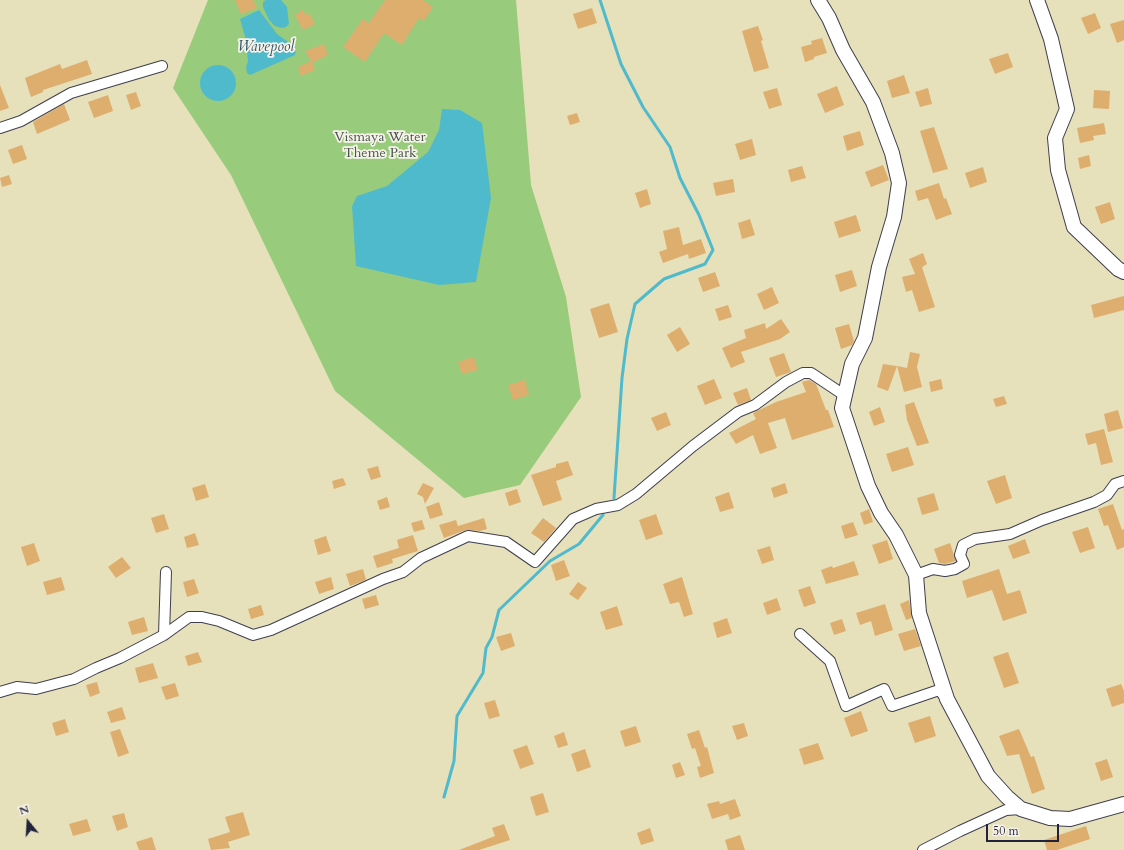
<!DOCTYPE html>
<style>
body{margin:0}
#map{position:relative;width:1124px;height:850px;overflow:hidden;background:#e6e0bb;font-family:Cardo,serif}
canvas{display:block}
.north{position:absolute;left:8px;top:802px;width:40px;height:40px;-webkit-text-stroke:3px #f7f3e8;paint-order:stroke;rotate:342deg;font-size:11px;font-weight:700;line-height:16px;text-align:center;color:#22223b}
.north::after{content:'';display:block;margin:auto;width:14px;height:18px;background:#22223b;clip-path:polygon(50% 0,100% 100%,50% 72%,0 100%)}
.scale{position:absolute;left:986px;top:824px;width:73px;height:18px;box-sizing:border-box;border:2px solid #22223b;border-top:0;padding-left:5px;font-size:12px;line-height:14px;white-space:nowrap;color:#22223b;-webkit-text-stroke:3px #f7f3e8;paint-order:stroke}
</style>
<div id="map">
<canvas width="1124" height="850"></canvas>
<div class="north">N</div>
<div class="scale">50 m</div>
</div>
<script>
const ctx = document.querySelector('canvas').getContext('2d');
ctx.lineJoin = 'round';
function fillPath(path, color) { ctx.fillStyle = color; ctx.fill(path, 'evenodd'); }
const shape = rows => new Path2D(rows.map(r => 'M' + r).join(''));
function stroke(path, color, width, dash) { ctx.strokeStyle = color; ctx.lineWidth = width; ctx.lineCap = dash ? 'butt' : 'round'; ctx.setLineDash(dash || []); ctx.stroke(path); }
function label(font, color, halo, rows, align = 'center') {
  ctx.font = font + ' Cardo,serif'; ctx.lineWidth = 3.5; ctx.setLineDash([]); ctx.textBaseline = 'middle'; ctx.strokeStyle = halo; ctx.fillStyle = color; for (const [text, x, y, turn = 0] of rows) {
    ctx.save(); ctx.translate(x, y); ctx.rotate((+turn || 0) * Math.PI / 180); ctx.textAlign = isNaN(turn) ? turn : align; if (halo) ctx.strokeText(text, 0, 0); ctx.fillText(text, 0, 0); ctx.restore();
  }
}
fillPath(shape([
 [208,0,516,0,531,185,566,297,581,397,520,485,464,498,335,391,231,175,173,88]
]), '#98cb7b');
fillPath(shape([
 [266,0,281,0,287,7,289,24,286,27,282,28,275,26,269,20,263,7,263,2],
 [259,10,277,34,294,46,296,51,295,55,250,75,247,73,246,67,248,61,246,40,240,19],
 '200 83a18 18 0 1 1 36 0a18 18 0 1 1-36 0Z',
 [442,109,460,110,482,123,491,198,476,282,439,285,356,266,352,206,357,196,387,186,428,152,439,130]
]), '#50bacd');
stroke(shape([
 [600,0,621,64,643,107,670,147,680,178,699,215,713,250,705,264,664,279,635,304,627,339,622,378,614,498],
 [444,797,454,761,457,716,483,673,486,648,492,637,499,610,550,561,579,544,603,515]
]), '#50bacd', 3);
fillPath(shape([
 [235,0,253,0,257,8,241,14],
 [385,0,423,0,433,7,424,21,419,18,402,45,384,33,365,62,343,47,363,19,369,23],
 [592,8,597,23,578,29,573,14],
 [303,10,306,15,309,13,315,24,303,30,295,15],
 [1095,13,1101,28,1088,34,1081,18],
 [1124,20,1124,40,1117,43,1110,24],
 [758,26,763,40,761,41,769,68,754,72,742,31],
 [822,38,827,53,814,57,814,59,805,62,801,47,812,44,811,41],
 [324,44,328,55,312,63,315,70,301,76,298,67,311,61,305,51],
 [1008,53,1013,67,995,74,989,59],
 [87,60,92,74,43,90,43,92,31,97,25,78,60,64,62,69],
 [904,75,910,93,892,98,887,81],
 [0,85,9,108,0,111],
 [837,86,844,105,825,113,817,94],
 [777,88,782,105,769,109,763,92],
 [928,88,932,104,920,107,915,92],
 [1094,90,1110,91,1109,109,1093,108],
 [136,92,141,106,131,110,126,95],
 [108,95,113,111,94,118,88,102],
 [64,104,70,120,37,134,33,122],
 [577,113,580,122,570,125,567,116],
 [1104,123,1106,134,1093,136,1094,140,1080,143,1077,128],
 [934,127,948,169,933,173,920,131],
 [860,131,864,145,847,151,843,136],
 [752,139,756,155,740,160,735,144],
 [22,145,27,159,13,164,8,150],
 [1089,155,1091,166,1080,169,1078,158],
 [883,165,889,180,871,187,865,172],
 [802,166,806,178,791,182,788,170],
 [983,167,987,182,970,188,965,173],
 [9,175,12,184,2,187,0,178],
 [733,179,735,192,716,196,713,183],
 [939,183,944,199,946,198,952,214,936,220,928,198,918,201,915,191],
 [647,189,651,204,640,208,635,193],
 [1110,202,1115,219,1101,224,1095,207],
 [856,215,861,231,839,238,834,222],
 [750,219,755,235,742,239,738,223],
 [679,227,683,245,701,239,706,253,689,259,688,254,663,263,659,252,667,249,663,231],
 [923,253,927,264,922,267,935,307,919,312,912,290,906,292,902,277,915,274,909,259],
 [852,270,857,286,840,292,835,275],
 [715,272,720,286,703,292,698,278],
 [772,287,779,303,764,310,757,294],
 [1124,296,1124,310,1094,318,1091,305],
 [609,303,618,332,599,338,590,309],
 [728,305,732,317,719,321,715,309],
 [781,319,790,332,780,339,741,352,745,362,731,368,722,348,746,338,744,330,765,323,766,329],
 [849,324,854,341,852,345,841,349,835,328],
 [680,327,690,344,677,352,667,335],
 [910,352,920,354,917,367,922,387,904,392,897,366,907,368],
 [784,353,791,372,776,377,769,358],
 [474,357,478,370,462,374,458,362],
 [883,364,897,366,888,391,877,387],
 [714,379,722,398,705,405,697,386],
 [941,379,943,389,931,392,929,382],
 [525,380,529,395,513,400,508,385],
 [809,380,816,384,826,410,828,410,834,427,792,440,785,418,768,423,777,448,760,454,753,435,736,444,729,433,756,419,753,413,776,402,806,392,802,382],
 [747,388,751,400,738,405,733,393],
 [1004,396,1007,404,996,407,993,399],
 [914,402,929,443,917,446,907,420,905,405],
 [880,407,885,422,874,426,869,412],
 [1118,410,1123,428,1108,432,1104,414],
 [666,412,671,425,657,431,651,418],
 [1104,429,1113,462,1101,465,1096,443,1088,445,1085,434],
 [908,447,914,465,892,472,886,454],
 [568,461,573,475,556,481,562,500,543,506,531,475,556,467,556,464],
 [378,466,381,477,371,480,367,469],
 [1005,475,1012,498,996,504,987,481],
 [343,478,346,485,334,489,332,481],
 [423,483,434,488,425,504,423,497,417,494],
 [785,483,788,493,774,498,771,488],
 [205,484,209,497,196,501,192,488],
 [517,489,521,502,509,506,505,493],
 [729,492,734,508,720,512,715,497],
 [934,493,939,510,922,515,917,498],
 [387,497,390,507,380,510,377,501],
 [439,502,443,515,430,519,426,507],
 [1113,504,1122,530,1124,529,1124,547,1117,550,1108,525,1104,526,1098,509],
 [869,509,873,522,864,525,860,513],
 [164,514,169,529,156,533,151,518],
 [656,514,663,534,646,540,639,520],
 [484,518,487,529,480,531,466,530,444,538,439,525,456,520,458,526],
 [543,518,556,528,544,542,531,533],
 [422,520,425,529,414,532,411,523],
 [853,522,858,535,845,539,841,526],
 [1088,527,1095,548,1080,553,1072,532],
 [195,533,199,545,187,548,184,537],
 [413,535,418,551,392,559,393,563,377,568,373,556,399,548,397,540],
 [326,536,331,551,318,555,314,540],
 [1025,539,1030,553,1013,559,1008,546],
 [887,540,893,559,879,564,872,545],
 [34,543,40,561,27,566,21,547],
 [950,543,956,561,945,564,939,563,934,549],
 [770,546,774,560,762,564,757,550],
 [122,557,131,568,116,578,108,567],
 [564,560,570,576,556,581,551,565],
 [854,561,859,575,826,584,821,570,832,566,833,568],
 [363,569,366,580,350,586,346,574],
 [999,569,1007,594,1020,590,1027,613,1003,621,992,590,967,598,962,581],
 [61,577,65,590,47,595,43,582],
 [331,577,334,589,319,594,315,582],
 [682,577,693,614,684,617,679,602,670,604,663,584],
 [194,579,199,593,187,597,183,582],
 [578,582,587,588,578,600,569,594],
 [810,586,816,603,804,607,798,590],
 [376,595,379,605,365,609,362,599],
 [777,598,781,610,767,615,763,603],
 [909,600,912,618,906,620,900,604],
 [885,604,893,630,875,636,871,621,860,625,856,613],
 [261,605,264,615,251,619,248,609],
 [617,606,623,625,606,630,600,612],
 [144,617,148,631,132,635,128,622],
 [727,618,732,633,717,638,713,623],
 [842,619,846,631,834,635,830,623],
 [915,629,921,646,904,651,898,634],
 [511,633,515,646,501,651,496,637],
 [198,652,202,662,188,666,185,656],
 [1008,652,1019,683,1004,688,993,657],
 [153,663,158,678,139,683,135,668],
 [97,682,100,693,90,697,86,685],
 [175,683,179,696,166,700,161,687],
 [1121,684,1124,691,1124,703,1112,707,1106,689],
 [495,700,500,716,489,719,484,703],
 [122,707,126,719,111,723,107,712],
 [861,711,868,731,851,737,844,718],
 [930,716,936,736,915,743,908,723],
 [65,719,69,732,56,736,52,723],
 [744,723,748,736,737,740,732,726],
 [636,726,641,742,625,747,620,731],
 [120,729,129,753,118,757,110,732],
 [1019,729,1031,757,1034,756,1045,789,1032,794,1019,754,1007,756,999,736],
 [699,730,705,748,707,747,714,773,700,778,697,767,701,766,695,748,692,749,687,734],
 [564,732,568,745,558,748,554,736],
 [818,743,824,759,804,765,799,749],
 [527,745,534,764,520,769,513,750],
 [585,749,591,767,577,772,571,754],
 [1107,759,1113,777,1101,781,1095,763],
 [680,762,685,775,676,778,672,765],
 [543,793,549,812,536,816,530,797],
 [735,799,741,816,730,820,728,814,712,819,707,804,719,801,720,804],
 [243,812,250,835,228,842,230,848,211,850,208,839,230,832,225,817],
 [124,813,128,827,117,831,112,816],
 [87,819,91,831,73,836,69,824],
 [504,824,510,840,479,850,459,850,495,836,492,828],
 [1086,826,1090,839,1057,850,1047,850,1044,840],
 [650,828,654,841,641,845,637,833],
 [740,835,745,850,728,850,725,840],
 [152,837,156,850,139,850,136,842]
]), '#deae6f');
const street = shape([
 [0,128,21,121,71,93,162,66],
 [916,575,933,569,945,571,955,569,964,564,960,555,963,545,975,539,1010,534,1042,520,1094,502,1107,495,1115,484,1124,481],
 [800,634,830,661,846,706,884,689,892,706,939,690,946,698],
 [164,635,166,572],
 [0,692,17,687,36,689,74,679,96,668,120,658,164,635,189,617,202,617,219,621,253,635,271,630,383,579,403,572,421,558,468,536,506,542,535,562,573,519,596,509,618,505,636,494,693,446,738,412,755,405,786,382,803,373,811,373,844,395],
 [923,850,960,831,1006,810,1021,809]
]);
const secondary = shape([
 [818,0,829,18,843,50,873,102,892,153,899,183,894,217,879,267,865,338,852,364,842,408,868,486,881,513,896,535,916,575,919,613,947,699,988,776,1007,797,1021,809,1050,818,1070,819,1124,804],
 [1037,0,1051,39,1067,109,1055,138,1058,170,1074,227,1118,269,1124,272]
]);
stroke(street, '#3f3e4e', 12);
stroke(secondary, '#3f3e4e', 16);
stroke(street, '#fff', 10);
stroke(secondary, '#fff', 14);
label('14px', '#45554e', '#f7f3e8', [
 ["Vismaya Water",380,138],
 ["Theme Park",380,154]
]);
label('italic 15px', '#32576e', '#f7f3e8', [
 ["Wavepool",266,48]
]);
</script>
